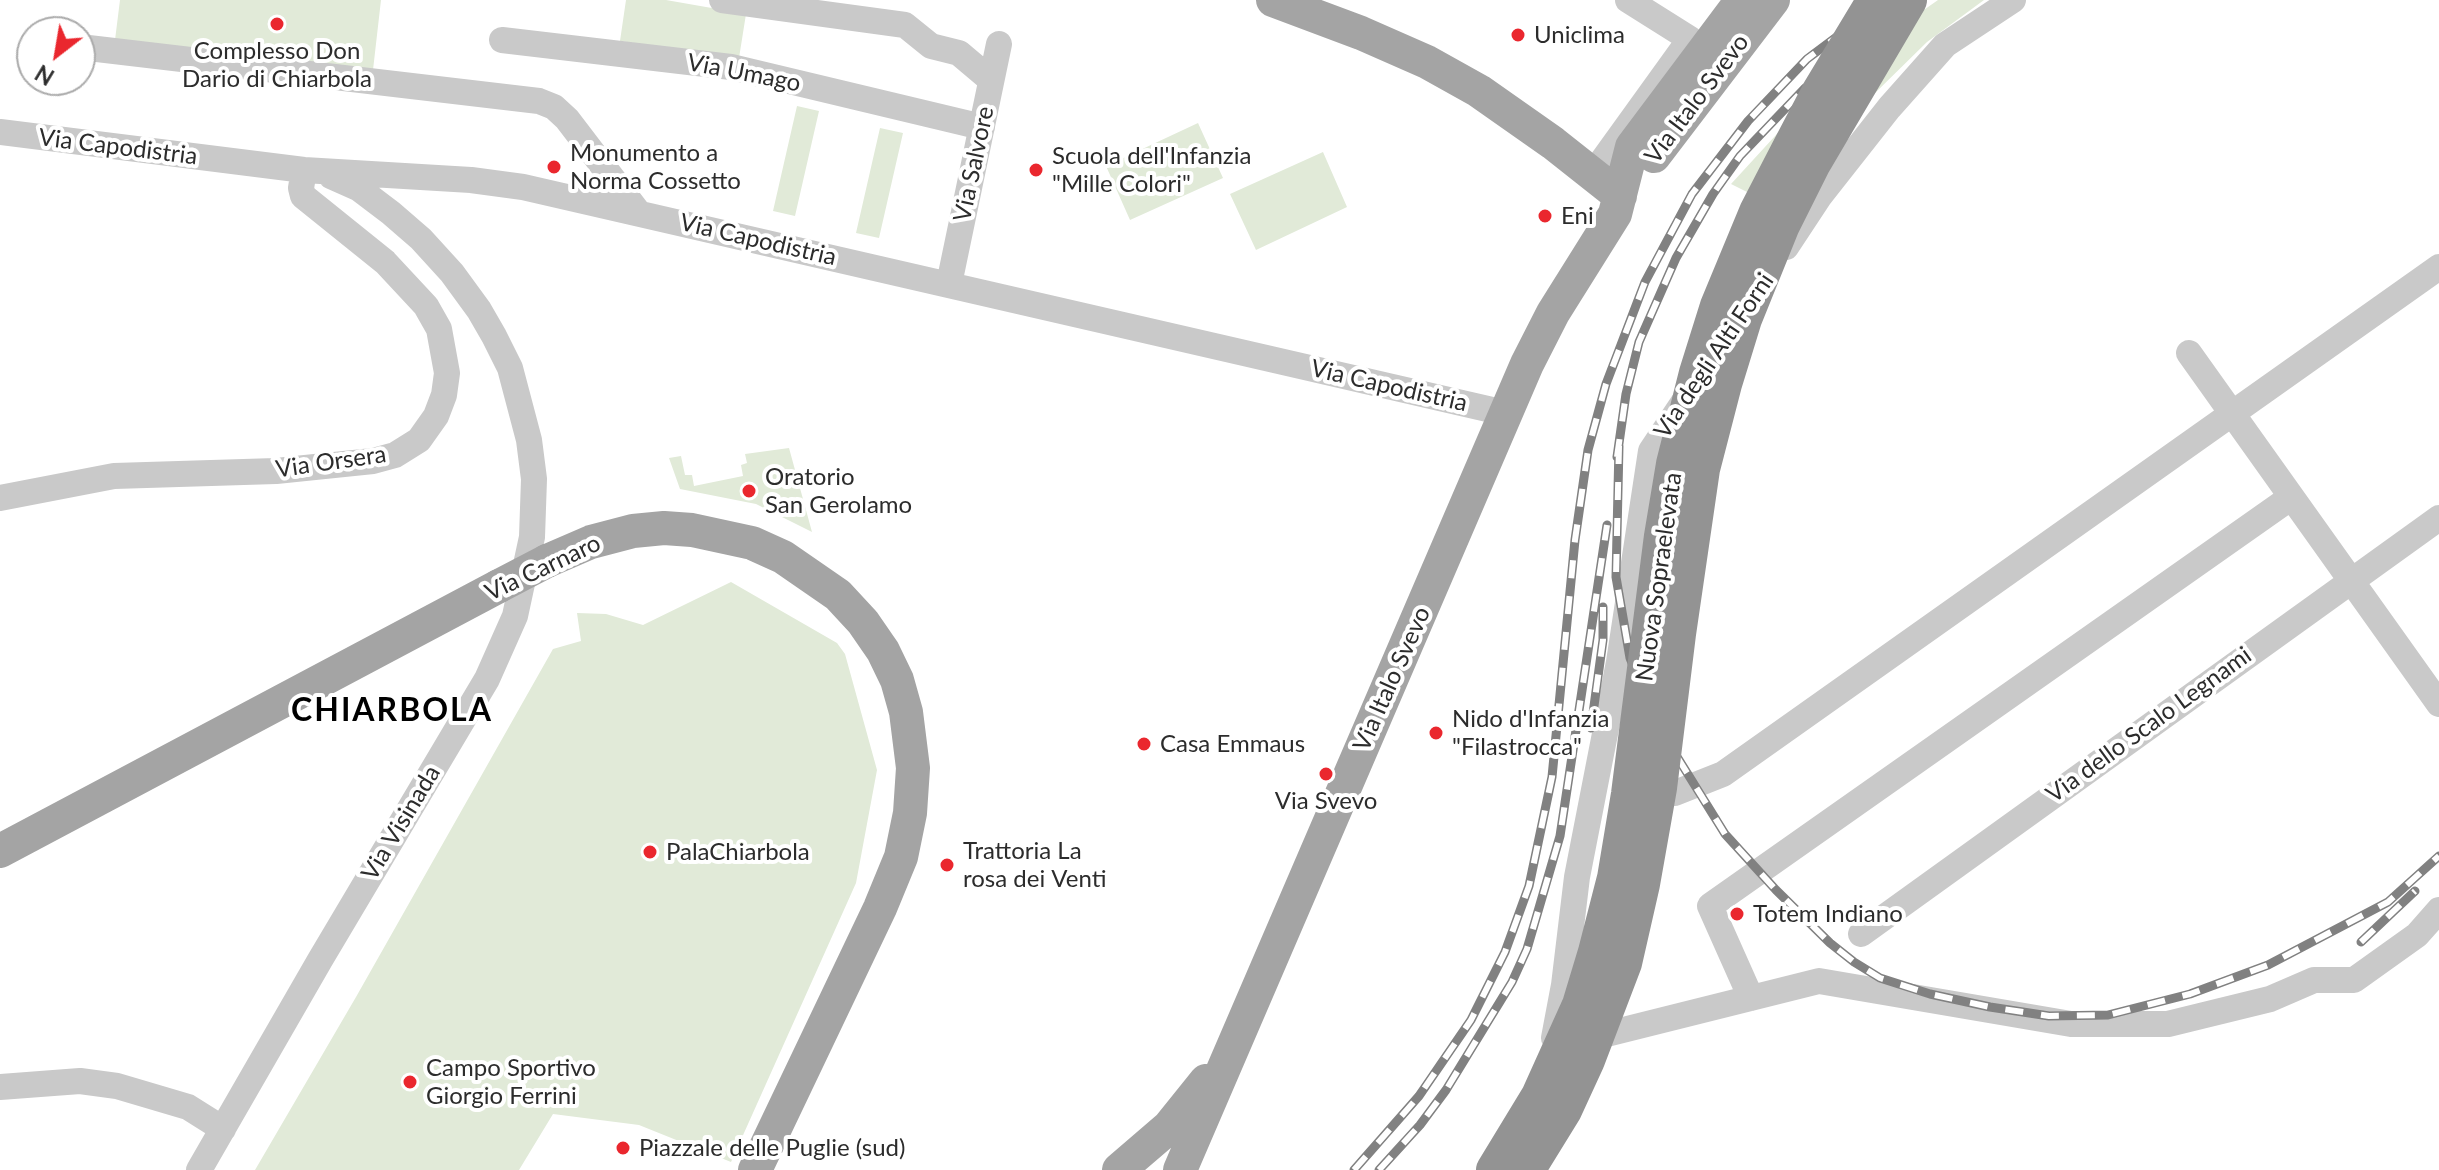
<!DOCTYPE html>
<style>
body{margin:0}
#map{position:relative;width:2439px;height:1170px;overflow:hidden;background:#fff;font-family:Lato,sans-serif}
canvas{display:block}
.north{position:absolute;left:16px;top:16px;width:80px;height:80px;box-sizing:border-box;background:#fff;border:2px solid #ababab;border-radius:50%;rotate:211deg;font-size:22px;font-weight:700;line-height:32px;text-align:center;color:#2c2c2c}
.north::after{content:'';display:block;margin:auto;width:28px;height:36px;background:#ea272e;clip-path:polygon(50% 0,100% 100%,50% 72%,0 100%)}
</style>
<div id="map">
<canvas width="2439" height="1170"></canvas>
<div class="north">N</div>
</div>
<script>
const ctx = document.querySelector('canvas').getContext('2d');
ctx.lineJoin = 'round';
function fillPath(path, color) { ctx.fillStyle = color; ctx.fill(path, 'evenodd'); }
const shape = rows => new Path2D(rows.map(r => 'M' + r).join(''));
function stroke(path, color, width, dash) { ctx.strokeStyle = color; ctx.lineWidth = width; ctx.lineCap = dash ? 'butt' : 'round'; ctx.setLineDash(dash || []); ctx.stroke(path); }
function label(font, color, halo, rows, align = 'center') {
  ctx.font = font + ' Lato,sans-serif'; ctx.lineWidth = 8; ctx.setLineDash([]); ctx.textBaseline = 'middle'; ctx.strokeStyle = halo; ctx.fillStyle = color; for (const [text, x, y, turn = 0] of rows) {
    ctx.save(); ctx.translate(x, y); ctx.rotate((+turn || 0) * Math.PI / 180); ctx.textAlign = isNaN(turn) ? turn : align; if (halo) ctx.strokeText(text, 0, 0); ctx.fillText(text, 0, 0); ctx.restore();
  }
}
fillPath(shape([
 [120,0,381,0,373,70,115,40],
 [626,0,666,0,746,14,739,58,620,41],
 [1938,0,1984,0,1927,42,1871,97,1791,214,1731,184,1831,75],
 [797,106,819,111,795,216,773,211],
 [1198,123,1223,178,1130,220,1106,166],
 [880,128,903,133,879,238,856,233],
 [1323,152,1347,207,1256,250,1230,194],
 [789,448,812,532,756,504,680,489,669,458,681,456,685,475,692,475,694,486,743,476,741,465,747,463,745,454],
 [731,582,837,643,845,654,877,770,856,883,731,1162,639,1125,553,1114,519,1170,255,1170,356,997,553,649,581,641,577,613,606,614,643,625]
]), '#e1ead8');
stroke(shape([
 [722,0,905,25,931,46,959,53,991,80],
 [502,40,731,67,982,127],
 [80,47,539,101,554,107,567,119,638,212],
 [0,132,304,170,471,180,523,187,1505,413],
 [1592,175,1690,39,1628,0],
 [1786,247,1819,197,1889,108,1945,45,2013,0],
 [949,284,999,44],
 [2189,353,2439,704],
 [0,498,114,476,276,471,373,461,395,455,419,440,436,416,444,395,447,373,439,329,426,306,385,262,303,196,301,188,304,170],
 [1644,793,1675,793,1723,774,2439,267],
 [1861,934,2439,518],
 [1751,998,1710,906,2290,498],
 [1554,1038,1564,985,1577,877,1619,662,1651,451,1683,403],
 [1583,1040,1819,981,2071,1024,2168,1024,2270,999,2314,980,2354,980,2417,935,2439,910],
 [0,1087,80,1081,117,1086,188,1107,223,1129],
 [199,1170,320,960,487,679,515,616,532,537,534,479,529,440,510,368,494,336,479,310,452,273,421,239,391,213,358,188,331,176]
]), '#c9c9c9', 26);
stroke(shape([
 [1273,0,1361,33,1427,62,1479,91,1553,143,1620,196],
 [1654,156,1773,0],
 [547,561,591,542,633,531,664,528,692,530,752,543,783,557,838,595,863,622,883,651,897,680,906,712,913,768,910,813,901,857,880,908,755,1170],
 [0,851,499,586],
 [1119,1170,1169,1127,1206,1081],
 [1180,1170,1527,364,1553,313,1615,214,1632,147,1742,0]
]), '#a4a4a4', 34);
const rail = shape([
 [1619,446,1616,577,1630,658,1653,718,1725,834,1776,890,1830,943,1854,962,1880,978,1930,994,1990,1007,2049,1016,2108,1015,2190,994,2268,965,2388,902,2439,856],
 [1617,457,1626,394,1639,342,1676,258,1713,194,1740,156,1805,88],
 [1591,728,1603,640,1603,607],
 [2361,942,2415,891],
 [1354,1170,1419,1096,1471,1020,1505,952,1529,886,1552,777,1575,540,1588,450,1606,384,1645,282,1692,194,1748,121,1807,59,1886,0],
 [1379,1170,1420,1125,1446,1090,1512,982,1527,949,1560,836,1607,525]
]);
stroke(rail, '#818181', 9);
stroke(rail, '#fff', 6, [18]);
stroke(shape([
 [499,586,547,561]
]), '#a4a4a4', 34);
stroke(shape([
 [1495,1170,1540,1096,1581,1005,1597,952,1616,878,1630,794,1663,536,1675,464,1698,373,1719,306,1758,212,1789,152,1821,91,1876,0],
 [1526,1170,1563,1110,1586,1060,1623,963,1641,884,1658,788,1677,634,1701,469,1723,384,1743,319,1781,225,1812,163,1908,0]
]), '#939393', 38);
for (const [x, y, r, color] of [
 [277,24,8,"#ea272e"],
 [1518,35,8,"#ea272e"],
 [554,167,8,"#ea272e"],
 [1036,170,8,"#ea272e"],
 [1545,216,8,"#ea272e"],
 [749,491,8,"#ea272e"],
 [1436,733,8,"#ea272e"],
 [1144,744,8,"#ea272e"],
 [1326,774,8,"#ea272e"],
 [650,852,8,"#ea272e"],
 [947,865,8,"#ea272e"],
 [1737,914,8,"#ea272e"],
 [410,1082,8,"#ea272e"],
 [623,1148,8,"#ea272e"]
]) { const dot = new Path2D(); dot.arc(x, y, r, 0, 2 * Math.PI); ctx.fillStyle = color; ctx.fill(dot); stroke(dot, '#fff', 3); }
label('24px', '#2c2c2c', '#fff', [
 ["Uniclima",1534,35],
 ["Complesso Don",277,51,"center"],
 ["Dario di Chiarbola",277,79,"center"],
 ["Monumento a",570,153],
 ["Norma Cossetto",570,181],
 ["Scuola dell'Infanzia",1052,156],
 ["\"Mille Colori\"",1052,184],
 ["Eni",1561,216],
 ["Oratorio",765,477],
 ["San Gerolamo",765,505],
 ["Nido d'Infanzia",1452,719],
 ["\"Filastrocca\"",1452,747],
 ["Casa Emmaus",1160,744],
 ["Via Svevo",1326,801,"center"],
 ["Trattoria La",963,851],
 ["rosa dei Venti",963,879],
 ["PalaChiarbola",666,852],
 ["Totem Indiano",1753,914],
 ["Campo Sportivo",426,1068],
 ["Giorgio Ferrini",426,1096],
 ["Piazzale delle Puglie (sud)",639,1148]
], 'left');
label('24px', '#2c2c2c', '#fff', [
 ["Via Umago",744,73,11],
 ["Via Italo Svevo",1697,99,-53],
 ["Via Capodistria",118,147,7],
 ["Via Salvore",974,164,-78],
 ["Via Capodistria",758,240,13],
 ["Via degli Alti Forni",1714,356,-56],
 ["Via Capodistria",1389,386,13],
 ["Via Orsera",331,462,-8],
 ["Via Carnaro",543,568,-25],
 ["Nuova Sopraelevata",1659,577,-82],
 ["Via Italo Svevo",1392,679,-66],
 ["Via dello Scalo Legnami",2149,725,-36],
 ["Via Visinada",401,823,-59]
]);
ctx.letterSpacing = '2px';
label('bold 32px', '#000', '#fff', [
 ["CHIARBOLA",392,711]
]);
ctx.letterSpacing = '0px';
</script>
